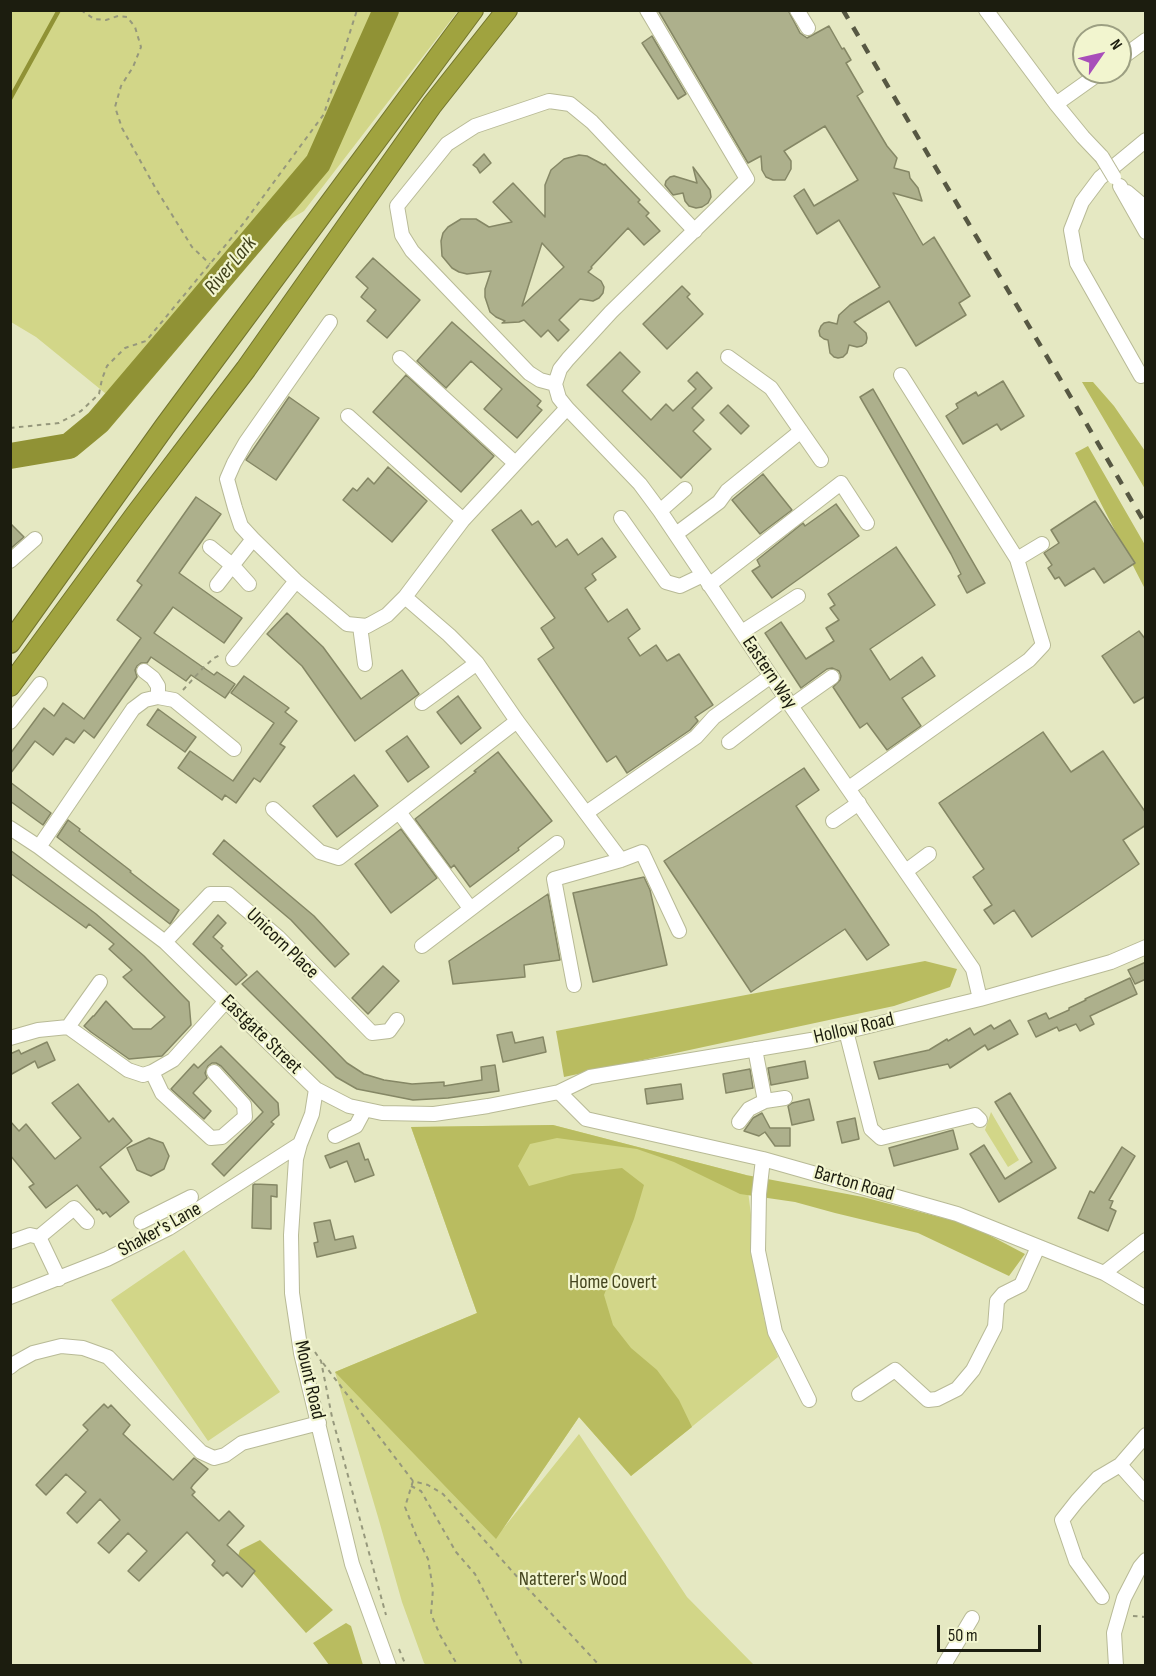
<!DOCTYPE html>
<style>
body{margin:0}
#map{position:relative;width:1156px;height:1676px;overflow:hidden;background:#e5e8c2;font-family:"Sofia Sans Condensed",sans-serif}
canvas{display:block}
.frame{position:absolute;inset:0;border:12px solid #1c1d0f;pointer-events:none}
.north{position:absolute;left:1072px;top:24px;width:60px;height:60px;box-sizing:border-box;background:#f2f5cf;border:2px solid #9c9f82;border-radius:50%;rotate:56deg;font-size:16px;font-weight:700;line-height:24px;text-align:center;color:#1c1d0f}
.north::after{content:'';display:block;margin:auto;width:21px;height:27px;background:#a84eba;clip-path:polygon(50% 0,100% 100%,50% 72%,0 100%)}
.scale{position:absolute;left:937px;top:1625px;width:104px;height:27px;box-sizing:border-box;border:3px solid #1c1d0f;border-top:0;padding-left:8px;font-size:18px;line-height:21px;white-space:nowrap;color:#1c1d0f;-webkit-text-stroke:4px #f2f5cf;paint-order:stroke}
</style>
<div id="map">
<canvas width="1156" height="1676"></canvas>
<div class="frame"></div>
<div class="north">N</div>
<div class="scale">50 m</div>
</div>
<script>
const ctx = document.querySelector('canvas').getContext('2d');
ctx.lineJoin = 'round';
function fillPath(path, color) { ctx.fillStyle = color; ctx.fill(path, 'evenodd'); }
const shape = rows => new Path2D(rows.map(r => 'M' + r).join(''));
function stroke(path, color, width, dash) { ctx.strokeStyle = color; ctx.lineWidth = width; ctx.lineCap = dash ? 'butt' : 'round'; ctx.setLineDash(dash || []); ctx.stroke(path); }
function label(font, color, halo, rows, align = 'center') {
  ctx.font = font + ' "Sofia Sans Condensed",sans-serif'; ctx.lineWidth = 4.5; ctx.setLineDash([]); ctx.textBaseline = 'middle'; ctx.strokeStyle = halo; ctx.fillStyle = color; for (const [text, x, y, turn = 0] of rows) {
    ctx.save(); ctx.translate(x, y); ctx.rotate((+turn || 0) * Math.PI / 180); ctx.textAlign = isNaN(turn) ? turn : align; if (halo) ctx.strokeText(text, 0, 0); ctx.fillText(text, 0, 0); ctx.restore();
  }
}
fillPath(shape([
 [11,10,458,10,458,11,304,211,271,231,121,406,36,337,11,322],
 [991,1112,1019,1160,1008,1167,985,1130],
 [553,1125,746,1175,764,1319,778,1357,631,1476,579,1417,502,1530,579,1434,687,1597,754,1665,426,1665,424,1663,402,1602,378,1517,335,1372,477,1313,411,1127],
 [184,1250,280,1392,208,1441,111,1300]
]), '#d2d688');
fillPath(shape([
 [1082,382,1093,382,1114,406,1145,451,1145,489],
 [1088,446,1145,545,1145,589,1075,453],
 [925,961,957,969,950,987,894,1006,564,1077,556,1031],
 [553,1125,746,1175,863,1197,970,1225,1025,1254,1009,1276,918,1233,835,1213,795,1202,740,1194,674,1162,637,1149,557,1138,530,1144,518,1166,529,1186,573,1174,622,1168,644,1185,634,1219,604,1295,613,1325,631,1348,657,1370,679,1400,692,1427,631,1476,579,1417,496,1539,335,1372,477,1313,411,1127],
 [260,1540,333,1610,306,1633,238,1556,240,1550],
 [346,1623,351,1626,363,1665,329,1665,313,1643]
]), '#b9bc60');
stroke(shape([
 [10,99,59,10]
]), '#909235', 4.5);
stroke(shape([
 [10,456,69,446,98,422,318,163,386,10]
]), '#909235', 26);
const building = shape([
 [658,10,788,10,800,33,807,38,829,26,842,49,844,48,851,60,846,63,863,92,857,96,887,146,897,158,894,168,909,172,910,178,918,188,922,201,893,193,923,245,934,237,970,296,959,303,966,315,916,346,889,301,854,322,866,333,867,338,866,343,862,346,857,347,849,345,847,353,843,357,838,358,834,357,830,353,828,340,824,339,820,336,819,331,821,326,824,323,829,322,837,324,839,315,850,305,880,287,839,220,817,234,794,196,804,189,814,206,858,180,825,126,784,151,791,161,791,169,785,180,773,180,766,177,762,170,761,156,748,163,658,10],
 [652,36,686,94,678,99,642,43,652,36],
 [484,154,491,163,480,173,477,168,473,165,484,154],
 [579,155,587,156,604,165,605,164,640,200,638,202,649,213,646,216,660,231,644,245,628,228,591,267,592,268,588,272,601,281,604,287,603,293,599,298,593,301,580,299,559,320,569,330,558,341,548,330,541,337,524,320,519,322,502,323,505,321,496,317,490,312,485,297,485,289,491,271,467,274,459,272,452,268,442,256,441,241,443,233,448,227,461,219,476,219,489,227,512,222,493,202,513,183,545,217,545,185,551,170,564,159,579,155],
 [542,243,564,267,522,306,542,243],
 [693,167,710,190,711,197,708,203,702,207,696,208,689,206,685,201,683,193,673,195,665,185,666,181,670,177,674,176,697,183,693,167],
 [373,258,420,300,387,338,367,321,376,310,361,297,368,288,356,277,373,258],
 [682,286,690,294,687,297,703,314,667,349,643,324,682,286],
 [452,322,541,401,537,406,542,410,517,438,484,409,502,389,471,361,446,388,417,361,452,322],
 [620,352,640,372,622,391,651,420,666,404,673,411,696,389,688,381,697,372,712,388,692,408,704,420,693,431,711,449,681,478,587,385,620,352],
 [406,375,494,456,461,492,373,412,406,375],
 [1003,381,1024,416,1001,430,997,424,963,444,946,416,958,408,956,404,976,392,978,396,1003,381],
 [873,389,985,583,967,593,958,576,961,574,951,554,860,397,873,389],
 [289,397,319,418,276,480,246,460,289,397],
 [728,405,749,426,741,434,720,413,728,405],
 [388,467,427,501,392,542,343,500,353,488,357,491,368,478,374,484,388,467],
 [763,474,792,510,760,534,732,500,763,474],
 [196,497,221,514,179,573,242,618,224,643,173,607,154,633,214,675,217,672,235,684,225,698,191,675,186,681,151,657,147,663,141,663,137,666,135,670,137,677,94,738,84,730,74,743,66,738,53,755,35,741,10,774,10,754,44,708,54,716,63,703,84,719,141,638,117,620,142,585,137,581,196,497],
 [1095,501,1135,563,1104,583,1094,568,1065,586,1059,577,1055,579,1048,568,1052,565,1044,553,1059,543,1051,530,1095,501],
 [836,504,859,536,772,598,752,571,760,566,757,560,803,523,805,526,836,504],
 [521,510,532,525,538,521,556,547,567,539,578,555,602,538,616,557,592,574,596,580,585,588,608,622,627,609,640,629,628,638,640,656,656,645,667,661,679,654,713,705,695,717,698,721,690,730,627,773,616,756,607,762,538,659,554,648,541,628,555,618,492,530,521,510],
 [10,523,24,537,10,549,10,523],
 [896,547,935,605,870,649,890,680,922,657,935,676,902,698,921,726,887,750,867,723,860,728,833,687,840,680,841,676,839,671,832,668,827,669,801,688,765,633,781,622,806,659,834,641,826,628,839,620,830,608,835,605,828,594,896,547],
 [287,613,323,647,361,699,402,670,419,694,355,741,302,666,267,634,287,613],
 [1139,631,1146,640,1146,696,1134,703,1102,656,1139,631],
 [244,676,289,708,285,712,297,721,280,744,285,747,260,782,254,778,236,803,225,795,222,800,178,768,190,751,233,781,274,723,231,693,244,676],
 [458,696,481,728,461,744,437,712,458,696],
 [158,709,196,737,185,752,147,725,158,709],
 [1043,732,1071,772,1103,751,1146,813,1146,825,1123,840,1139,864,1032,937,1014,910,994,924,984,910,992,905,973,877,984,869,939,803,1043,732],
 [407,736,429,767,408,782,386,751,407,736],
 [498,752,552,821,518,848,519,850,470,887,454,865,451,868,415,819,476,772,474,771,498,752],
 [804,768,819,790,796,806,889,945,867,960,845,929,751,992,664,861,804,768],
 [354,775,378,806,337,837,313,806,354,775],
 [10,782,51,813,43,825,10,801,10,782],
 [68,820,80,829,79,831,131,871,130,872,179,910,170,924,57,837,68,820],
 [401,829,437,878,391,913,355,864,401,829],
 [224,840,314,916,349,954,335,967,291,920,213,854,224,840],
 [10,850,96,914,144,956,189,1002,191,1025,162,1056,129,1059,91,1032,84,1026,93,1016,94,1016,106,1001,133,1029,151,1029,165,1017,123,977,132,970,109,949,114,944,89,924,86,928,10,873,10,850],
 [644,877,650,890,667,965,593,982,573,893,644,877],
 [548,894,560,960,524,965,525,977,453,984,449,961,548,894],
 [218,915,226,923,213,937,223,946,221,948,247,975,236,985,193,944,218,915],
 [1146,962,1146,979,1135,984,1128,970,1146,962],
 [383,966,399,981,368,1014,352,998,383,966],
 [257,971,347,1063,364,1074,384,1080,412,1084,444,1082,444,1086,482,1080,481,1067,495,1065,499,1091,448,1098,413,1100,357,1089,336,1077,242,984,257,971],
 [1130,978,1137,994,1090,1016,1094,1024,1080,1031,1076,1024,1059,1031,1057,1027,1036,1037,1028,1021,1046,1013,1049,1019,1069,1010,1069,1008,1086,1000,1085,999,1130,978],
 [1010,1020,1018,1034,988,1050,985,1045,950,1068,948,1064,879,1079,874,1062,929,1050,947,1039,948,1041,970,1028,974,1035,991,1025,994,1029,1010,1020],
 [512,1032,515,1043,543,1037,546,1052,503,1062,497,1035,512,1032],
 [47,1042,55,1060,38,1068,35,1061,10,1075,10,1054,19,1050,21,1054,47,1042],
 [221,1046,278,1103,279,1115,271,1122,274,1124,224,1176,212,1164,263,1112,221,1066,216,1063,212,1063,208,1066,205,1073,207,1078,193,1093,211,1111,204,1119,171,1089,194,1064,198,1068,221,1046],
 [805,1061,808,1078,771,1085,768,1068,805,1061],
 [750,1069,753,1088,726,1093,723,1074,750,1069],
 [78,1084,109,1122,113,1118,132,1141,100,1167,129,1202,110,1217,106,1212,103,1214,99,1209,97,1210,77,1185,46,1208,29,1187,34,1184,10,1155,10,1121,19,1131,26,1124,55,1159,81,1138,52,1103,78,1084],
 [681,1084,683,1099,647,1104,645,1089,681,1084],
 [1010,1093,1056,1168,999,1202,970,1154,984,1145,1005,1179,1032,1162,995,1102,1010,1093],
 [809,1099,814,1120,792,1125,788,1106,792,1103,809,1099],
 [762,1113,770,1128,790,1128,790,1146,775,1146,765,1132,759,1136,744,1131,753,1118,762,1113],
 [855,1118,859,1139,842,1143,837,1122,855,1118],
 [953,1130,958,1149,894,1166,889,1148,953,1130],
 [149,1138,163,1143,169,1156,164,1169,151,1176,137,1170,127,1148,149,1138],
 [359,1143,365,1160,368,1159,374,1175,355,1182,347,1161,330,1168,325,1156,359,1143],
 [1122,1147,1135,1156,1109,1200,1113,1201,1110,1208,1116,1211,1108,1231,1078,1218,1090,1191,1094,1193,1122,1147],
 [255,1184,277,1185,277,1197,271,1196,271,1229,252,1228,253,1185,255,1184],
 [330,1220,335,1240,353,1236,356,1248,317,1257,314,1243,318,1242,314,1223,330,1220],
 [104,1404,108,1408,111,1405,130,1425,123,1434,173,1480,194,1458,208,1469,193,1485,191,1488,195,1492,192,1495,219,1521,229,1511,244,1526,227,1545,255,1571,242,1587,227,1572,223,1576,212,1565,215,1561,187,1532,139,1581,128,1571,147,1551,128,1533,109,1553,98,1543,120,1520,100,1499,77,1523,67,1513,86,1492,66,1474,46,1495,36,1485,88,1430,83,1425,104,1404]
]);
fillPath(building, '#adb08c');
stroke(building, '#858765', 1.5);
const minor = shape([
 [647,10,747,179,611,312,568,359,560,369,555,384,559,398,567,408,640,484,660,511,791,706,973,969,980,999],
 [797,10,808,28],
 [986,10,1056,104,1083,137,1102,157],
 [1120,59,1146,40],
 [1056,104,1101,72],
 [1120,186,1146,232],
 [1127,192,1146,208],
 [330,322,246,442,234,463,227,479,235,508,241,526,253,539,296,581,347,624,367,626,387,615,405,597],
 [728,357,771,388,821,460],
 [400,358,515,463],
 [1141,376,1077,263,1071,230,1082,202,1100,178,1146,140],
 [555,384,540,380,529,373,412,251,402,235,397,206,447,144,475,126,549,101,570,104,592,122,695,231],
 [567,408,463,520,405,597,449,635,477,663,517,721,621,860],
 [348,416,463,520],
 [660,511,685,489],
 [621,518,666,582,680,586,703,575],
 [676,534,719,502,727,491,801,431],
 [210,547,232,565,249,584],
 [1017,559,1042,544],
 [10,561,35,539],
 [217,585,253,539],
 [709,585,841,483,867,523],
 [360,626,365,664],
 [742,632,798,596],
 [233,659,296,581],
 [144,671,153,678,158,686,158,697],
 [422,703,477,663],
 [791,706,832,677],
 [10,722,40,684],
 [729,742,786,698],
 [849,788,1029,660,1043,645,1017,559,901,375],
 [273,809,320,852,339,858,517,721],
 [399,812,470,908],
 [586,813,696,737,714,717,771,676],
 [833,821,859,803],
 [10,828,39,847,165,942,316,1089,349,1106,382,1113,434,1114,488,1106,559,1092,590,1077,811,1040,980,999,1111,962,1146,947],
 [39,847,133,709,145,700,158,697,174,700,234,749],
 [906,871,929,854],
 [165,942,210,894,228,894,278,937,372,1033,389,1031,397,1020],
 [422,946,557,843],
 [574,985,554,879,621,860,642,852,679,931],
 [68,1027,100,982],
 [846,1031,871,1129,881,1138,975,1115,980,1120],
 [10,1038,38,1030,68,1027,128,1070,143,1075,152,1072,173,1060,226,1001],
 [152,1072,162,1093,211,1138,222,1137,245,1117,244,1105,214,1072],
 [316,1089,312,1114,300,1144,296,1159,291,1235,292,1293,301,1353,352,1564,389,1666],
 [559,1092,586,1119,763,1159,957,1214,1104,1273,1146,1298],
 [765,1101,785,1098],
 [739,1122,749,1109,765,1101,755,1049],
 [335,1136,356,1126,364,1111],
 [763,1159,759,1194,758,1251,775,1332,809,1400],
 [141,1222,191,1197],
 [10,1242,30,1235,39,1237],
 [1104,1273,1146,1240],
 [59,1279,39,1237,74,1208,87,1222],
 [10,1297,107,1259,169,1228,300,1144],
 [10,1367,15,1363,33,1353,61,1346,83,1348,108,1357,201,1452,214,1458,225,1455,242,1443,319,1423],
 [859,1394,895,1370,928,1400,937,1399,957,1389,973,1370,995,1327,997,1301,1003,1294,1021,1285,1038,1247],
 [1120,1465,1146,1494],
 [1102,1597,1076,1561,1062,1520,1077,1501,1098,1478,1120,1465,1146,1435],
 [944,1665,972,1618],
 [1116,1666,1114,1633,1124,1598,1140,1567,1146,1560]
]);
const highway = shape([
 [10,643,165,426,473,10],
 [10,686,136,514,246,369,432,105,507,10]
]);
stroke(minor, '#b8ba96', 16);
stroke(highway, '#72742e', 22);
stroke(shape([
 [81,10,94,19,106,20,118,16,127,17,135,27,141,47,133,67,121,86,115,107,122,128,156,189,192,247,210,264],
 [10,428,59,423,81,411,99,394,102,379,107,366,125,348,146,341,243,224,324,114,357,10],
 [183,690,203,668,214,658,220,655],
 [315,1352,321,1361,332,1417,386,1615],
 [323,1363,413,1481,428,1485,443,1494,520,1580,600,1666],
 [413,1481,405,1507,416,1535,428,1559,433,1589,431,1614,440,1635,458,1666],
 [411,1486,421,1491,456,1552,475,1574,523,1666],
 [1133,1616,1146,1617],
 [399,1649,406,1666]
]), '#96987c', 2, [4.5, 4.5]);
stroke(minor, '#fff', 14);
stroke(highway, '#a0a33f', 20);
stroke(shape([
 [843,10,1146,525]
]), '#575843', 4.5, [10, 10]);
const minorBridge = shape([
 [1102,157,1114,177]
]);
stroke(minorBridge, '#b8ba96', 16, []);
stroke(minorBridge, '#fff', 14);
label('20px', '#1c1d0f', '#f2f5cf', [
 ["Eastern Way",769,673,56],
 ["Unicorn Place",282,944,44],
 ["Hollow Road",854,1029,-13],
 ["Eastgate Street",261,1035,44],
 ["Barton Road",854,1184,16],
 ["Shaker's Lane",160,1230,-29],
 ["Mount Road",309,1380,77]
]);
label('20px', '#45461f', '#f2f5cf', [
 ["Home Covert",613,1283],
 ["Natterer's Wood",573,1580]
]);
label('italic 21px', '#41421b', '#f2f5cf', [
 ["River Lark",231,266,-50]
]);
</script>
